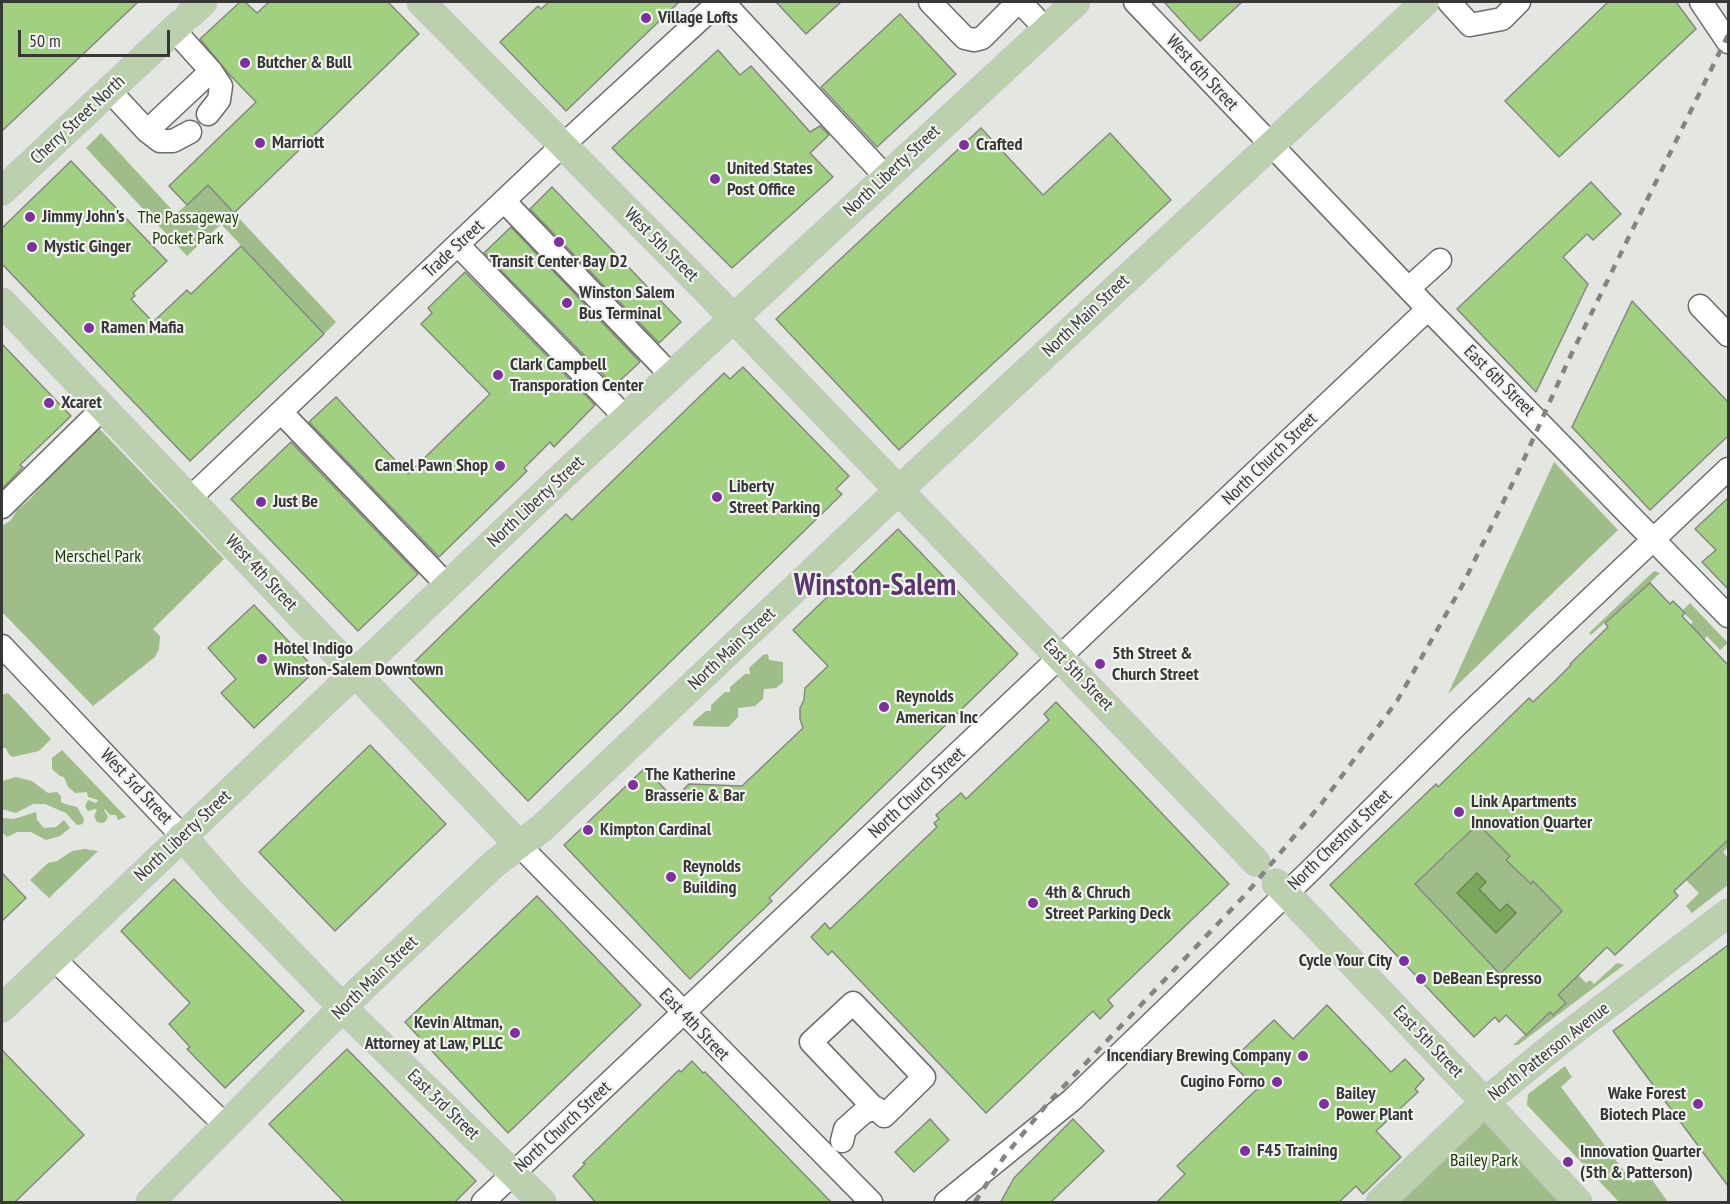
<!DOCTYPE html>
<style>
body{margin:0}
#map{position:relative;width:1730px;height:1204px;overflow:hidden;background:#e3e6e1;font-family:"PT Sans Narrow",sans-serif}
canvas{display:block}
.frame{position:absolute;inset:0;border:3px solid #373836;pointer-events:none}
.scale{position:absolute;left:18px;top:30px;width:152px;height:27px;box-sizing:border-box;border:3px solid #373836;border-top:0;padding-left:8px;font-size:18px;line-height:21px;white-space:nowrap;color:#373836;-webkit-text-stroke:4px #f0f3ef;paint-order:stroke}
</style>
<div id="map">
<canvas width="1730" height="1204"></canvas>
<div class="frame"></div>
<div class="scale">50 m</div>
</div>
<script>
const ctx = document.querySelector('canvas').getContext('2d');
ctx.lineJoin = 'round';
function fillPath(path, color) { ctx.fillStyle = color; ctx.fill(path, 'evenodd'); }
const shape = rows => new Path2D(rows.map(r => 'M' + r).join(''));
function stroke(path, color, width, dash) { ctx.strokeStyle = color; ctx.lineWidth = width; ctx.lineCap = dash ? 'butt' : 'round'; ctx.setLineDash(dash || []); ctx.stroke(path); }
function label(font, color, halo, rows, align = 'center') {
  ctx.font = font + ' "PT Sans Narrow",sans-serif'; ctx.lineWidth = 4.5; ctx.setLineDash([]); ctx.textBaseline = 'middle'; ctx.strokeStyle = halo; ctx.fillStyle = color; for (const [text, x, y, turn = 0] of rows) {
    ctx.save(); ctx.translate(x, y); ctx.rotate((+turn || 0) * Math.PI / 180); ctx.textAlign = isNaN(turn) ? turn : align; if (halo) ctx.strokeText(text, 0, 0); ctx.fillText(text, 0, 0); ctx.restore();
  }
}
fillPath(shape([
 [101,133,176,214,208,185,336,322,324,334,221,224,187,256,86,148],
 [96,425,224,559,153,629,160,636,159,649,155,657,93,706,2,612,2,526,11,520,17,510,29,500],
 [1554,462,1618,530,1448,694],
 [1654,571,1660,573,1625,607,1623,606,1591,635,1589,633],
 [1690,603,1728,643,1720,650,1707,636,1704,640,1690,625,1693,622,1682,611],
 [768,654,769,660,783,662,783,682,776,688,764,689,763,699,755,706,738,708,738,717,728,727,693,726,693,722,706,711,711,711,711,705,725,692,730,692,730,687,745,674,750,674,749,668,763,655],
 [8,693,51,739,39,751,13,757,9,755,6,748,2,748,2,695],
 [62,750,126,817,118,820,116,815,110,815,105,809,104,810,108,816,106,821,103,823,97,822,94,816,97,810,95,809,88,811,85,806,88,800,96,803,98,800,88,797,87,792,75,793,73,791,68,787,64,777,60,776,52,769,52,758],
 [16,777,32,781,48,793,57,792,61,796,61,802,65,804,77,807,84,819,83,824,77,825,66,813,45,804,33,804,16,813,2,809,2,781],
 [36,812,37,820,44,828,56,827,64,820,70,828,60,836,46,840,31,832,17,832,7,837,2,832,2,818,14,819],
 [1478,824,1510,856,1506,860,1530,884,1533,881,1565,915,1552,921,1499,974,1415,884,1424,875,1422,872,1441,854,1445,857],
 [1728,840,1728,847,1723,852,1728,858,1728,885,1692,913,1686,906,1699,893,1686,880],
 [85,849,98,851,49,898,30,880,48,863,57,861,72,851],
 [1617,963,1624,965,1518,1045,1513,1045,1550,1012,1553,1015,1566,1003,1558,995,1578,975,1586,983,1590,980,1594,984],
 [1565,1066,1572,1077,1561,1087,1633,1183,1644,1175,1650,1177,1668,1202,1619,1202,1527,1105,1528,1094],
 [1485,1102,1576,1202,1380,1202]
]), '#9ebd89');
const water = shape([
 [1477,873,1486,882,1479,889,1500,911,1507,904,1516,913,1496,933,1457,893,1477,873]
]);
fillPath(water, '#7ba75a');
stroke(water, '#67864f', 1.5);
const building = shape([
 [2,2,138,2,2,131,2,2],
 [240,2,245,2,257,13,269,2,388,2,419,34,234,213,208,185,187,205,169,186,256,102,228,73,200,39,240,2],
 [549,2,679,2,566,111,500,42,538,6,541,9,549,2],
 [776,2,841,2,806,34,776,2],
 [1164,2,1242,2,1200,41,1164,2],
 [1608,2,1676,2,1696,29,1559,157,1505,101,1608,2],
 [900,14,956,74,877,147,821,87,900,14],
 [718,50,740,75,751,66,810,132,820,126,829,135,810,153,833,177,732,268,612,148,718,50],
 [981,128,1043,195,1110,133,1171,200,899,450,776,319,981,128],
 [71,161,167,261,133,293,135,296,131,299,153,322,187,290,191,294,241,246,324,334,190,461,2,264,2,228,71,161],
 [1591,182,1621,214,1593,240,1587,234,1563,257,1588,284,1536,392,1457,309,1591,182],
 [552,187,681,322,659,343,530,209,552,187],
 [511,227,640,362,614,386,484,253,511,227],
 [465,272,595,405,554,447,550,442,524,468,527,471,439,557,309,422,336,397,408,474,490,394,421,324,432,313,428,308,465,272],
 [1632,301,1728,402,1728,436,1650,510,1572,427,1632,301],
 [2,344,71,416,20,465,23,467,2,489,2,344],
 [743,367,849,476,836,489,842,494,528,801,404,672,566,514,572,520,724,373,730,379,743,367],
 [291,442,418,574,358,631,231,499,291,442],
 [1728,498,1728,589,1702,562,1716,550,1695,529,1728,498],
 [898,529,1018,654,769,898,772,901,690,979,564,845,645,768,674,799,689,784,742,786,803,728,800,719,800,708,804,700,805,688,828,666,793,630,898,529],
 [1650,583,1670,604,1673,601,1685,613,1682,616,1728,665,1728,840,1674,891,1678,896,1615,955,1607,947,1558,995,1566,1003,1553,1015,1550,1012,1526,1035,1506,1015,1499,1022,1495,1017,1474,1037,1330,885,1436,784,1438,787,1529,698,1533,702,1556,680,1571,665,1570,664,1608,627,1605,623,1650,583],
 [1478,824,1510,856,1506,860,1531,884,1533,881,1562,911,1500,974,1415,884,1478,824],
 [254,605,316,670,254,728,221,693,236,679,208,648,254,605],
 [1056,702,1229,884,1108,1000,1113,1006,1100,1019,1093,1011,986,1113,832,951,828,955,811,937,825,923,830,929,937,827,934,823,939,819,936,815,961,793,966,799,1049,720,1044,714,1056,702],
 [370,745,446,824,335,931,259,852,370,745],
 [2,873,26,898,2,921,2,873],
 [174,879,304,1011,225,1088,187,1049,190,1047,169,1024,190,1003,121,931,174,879],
 [537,896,641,1005,508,1133,405,1022,537,896],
 [1728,945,1728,1186,1613,1031,1728,945],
 [1327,1005,1391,1072,1405,1059,1424,1079,1415,1089,1418,1092,1376,1131,1401,1157,1363,1194,1356,1186,1338,1203,1156,1203,1185,1174,1177,1166,1257,1089,1230,1062,1274,1020,1293,1039,1327,1005],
 [347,1049,476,1181,454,1203,345,1203,269,1124,347,1049],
 [2,1050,84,1135,14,1203,2,1203,2,1050],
 [692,1061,703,1073,705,1072,832,1203,596,1203,573,1176,585,1164,583,1163,679,1070,681,1072,692,1061],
 [930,1119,949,1140,914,1172,895,1152,930,1119],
 [1073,1119,1104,1151,1050,1203,1000,1203,1014,1178,1073,1119]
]);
fillPath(building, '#a1d081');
stroke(building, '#858783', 1.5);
const minor = shape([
 [723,2,886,177],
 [930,2,965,38,974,40,982,38,1018,2],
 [1020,2,1046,29],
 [1135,2,1428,309,1728,616],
 [1449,2,1470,25,1502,19,1519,2],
 [1701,2,1728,42],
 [174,30,211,71,221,86,219,100,208,114],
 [109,90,147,131,160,141,173,141,190,132],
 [147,131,211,71],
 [504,201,671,375],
 [458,245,626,418],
 [1409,288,1440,260],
 [1700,306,1728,335],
 [281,412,448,586],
 [190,498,549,158,719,2],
 [2,507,103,408],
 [2,646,182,836],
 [519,845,871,1202],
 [53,958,225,1125],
 [842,1141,845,1129,864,1112,875,1109,876,1108,884,1116,924,1077,853,1003,811,1042,875,1109],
 [483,1202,1428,309],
 [946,1202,1072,1100,1312,869,1458,724,1728,469]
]);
const major = shape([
 [421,2,716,300,1256,862],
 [190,14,203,2],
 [2,191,180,24],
 [2,302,519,845],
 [182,836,231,892,343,1008,542,1202],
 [1276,883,1485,1102,1578,1202],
 [2,1008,567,472,1076,2],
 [150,1202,362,988,495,863,542,828,899,490,1425,2],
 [1380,1202,1485,1102,1561,1040,1728,913]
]);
stroke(minor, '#6a6d69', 25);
stroke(major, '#c3c3c3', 29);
stroke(minor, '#fff', 22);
stroke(major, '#bbd0ad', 27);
stroke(shape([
 [975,1202,1004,1157,1048,1103,1246,894,1322,803,1397,701,1462,586,1520,468,1569,359,1728,35]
]), '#838582', 4.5, [8, 8]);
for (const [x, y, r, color] of [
 [646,18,6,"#7e30a1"],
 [245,63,6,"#7e30a1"],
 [260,143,6,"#7e30a1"],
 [964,145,6,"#7e30a1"],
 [715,179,6,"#7e30a1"],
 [30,217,6,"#7e30a1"],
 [559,242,6,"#7e30a1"],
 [32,247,6,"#7e30a1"],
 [567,303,6,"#7e30a1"],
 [89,328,6,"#7e30a1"],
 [498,375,6,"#7e30a1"],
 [49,403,6,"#7e30a1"],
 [500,466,6,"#7e30a1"],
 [717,497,6,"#7e30a1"],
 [261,502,6,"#7e30a1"],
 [262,659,6,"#7e30a1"],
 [1100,664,6,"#7e30a1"],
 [884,707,6,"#7e30a1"],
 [633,785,6,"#7e30a1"],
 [1459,812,6,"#7e30a1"],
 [588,830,6,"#7e30a1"],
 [671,877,6,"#7e30a1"],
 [1033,903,6,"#7e30a1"],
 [1404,961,6,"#7e30a1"],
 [1421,979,6,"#7e30a1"],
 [515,1033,6,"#7e30a1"],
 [1303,1056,6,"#7e30a1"],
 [1277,1082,6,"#7e30a1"],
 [1324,1104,6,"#7e30a1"],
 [1698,1104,6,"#7e30a1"],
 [1245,1151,6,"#7e30a1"],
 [1568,1162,6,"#7e30a1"]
]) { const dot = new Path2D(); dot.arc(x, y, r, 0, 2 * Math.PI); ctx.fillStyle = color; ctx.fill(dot); stroke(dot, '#f0f3ef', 2); }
label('bold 18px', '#373836', '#f0f3ef', [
 ["Village Lofts",658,18],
 ["Butcher & Bull",257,63],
 ["Marriott",272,143],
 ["Crafted",976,145],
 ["United States",727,169],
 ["Post Office",727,190],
 ["Jimmy John's",42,217],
 ["Mystic Ginger",44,247],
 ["Transit Center Bay D2",559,262,"center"],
 ["Winston Salem",579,293],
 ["Bus Terminal",579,314],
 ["Ramen Mafia",101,328],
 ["Clark Campbell",510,365],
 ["Transporation Center",510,386],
 ["Xcaret",61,403],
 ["Camel Pawn Shop",488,466,"right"],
 ["Liberty",729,487],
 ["Street Parking",729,508],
 ["Just Be",273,502],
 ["Hotel Indigo",274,649],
 ["Winston-Salem Downtown",274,670],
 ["5th Street &",1112,654],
 ["Church Street",1112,675],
 ["Reynolds",896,697],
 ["American Inc",896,718],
 ["The Katherine",645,775],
 ["Brasserie & Bar",645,796],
 ["Link Apartments",1471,802],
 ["Innovation Quarter",1471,823],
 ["Kimpton Cardinal",600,830],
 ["Reynolds",683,867],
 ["Building",683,888],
 ["4th & Chruch",1045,893],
 ["Street Parking Deck",1045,914],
 ["Cycle Your City",1392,961,"right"],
 ["DeBean Espresso",1433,979],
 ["Kevin Altman,",503,1023,"right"],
 ["Attorney at Law, PLLC",503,1044,"right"],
 ["Incendiary Brewing Company",1291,1056,"right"],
 ["Cugino Forno",1265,1082,"right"],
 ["Bailey",1336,1094],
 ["Power Plant",1336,1115],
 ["Wake Forest",1686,1094,"right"],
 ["Biotech Place",1686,1115,"right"],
 ["F45 Training",1257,1151],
 ["Innovation Quarter",1580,1152],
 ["(5th & Patterson)",1580,1173]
], 'left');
label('18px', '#373836', '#f0f3ef', [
 ["West 6th Street",1202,73,47],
 ["Cherry Street North",78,120,-43],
 ["North Liberty Street",892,171,-43],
 ["West 5th Street",661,245,45],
 ["Trade Street",454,249,-43],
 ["North Main Street",1086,316,-43],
 ["East 6th Street",1499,381,45],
 ["North Church Street",1270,459,-44],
 ["North Liberty Street",536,502,-43],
 ["West 4th Street",261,573,47],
 ["North Main Street",732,649,-43],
 ["East 5th Street",1078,675,46],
 ["West 3rd Street",136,787,47],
 ["North Church Street",917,793,-43],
 ["North Liberty Street",183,836,-43],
 ["North Chestnut Street",1340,840,-44],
 ["North Main Street",375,978,-44],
 ["East 4th Street",694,1025,46],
 ["East 5th Street",1428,1042,46],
 ["North Patterson Avenue",1549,1052,-38],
 ["East 3rd Street",443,1105,44],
 ["North Church Street",563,1127,-43]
]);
label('18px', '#1d3900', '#f0f3ef', [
 ["The Passageway",188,218],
 ["Pocket Park",188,239],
 ["Merschel Park",98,557],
 ["Bailey Park",1484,1161]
]);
label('bold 30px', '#5b366e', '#f0f3ef', [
 ["Winston-Salem",875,586]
]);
</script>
